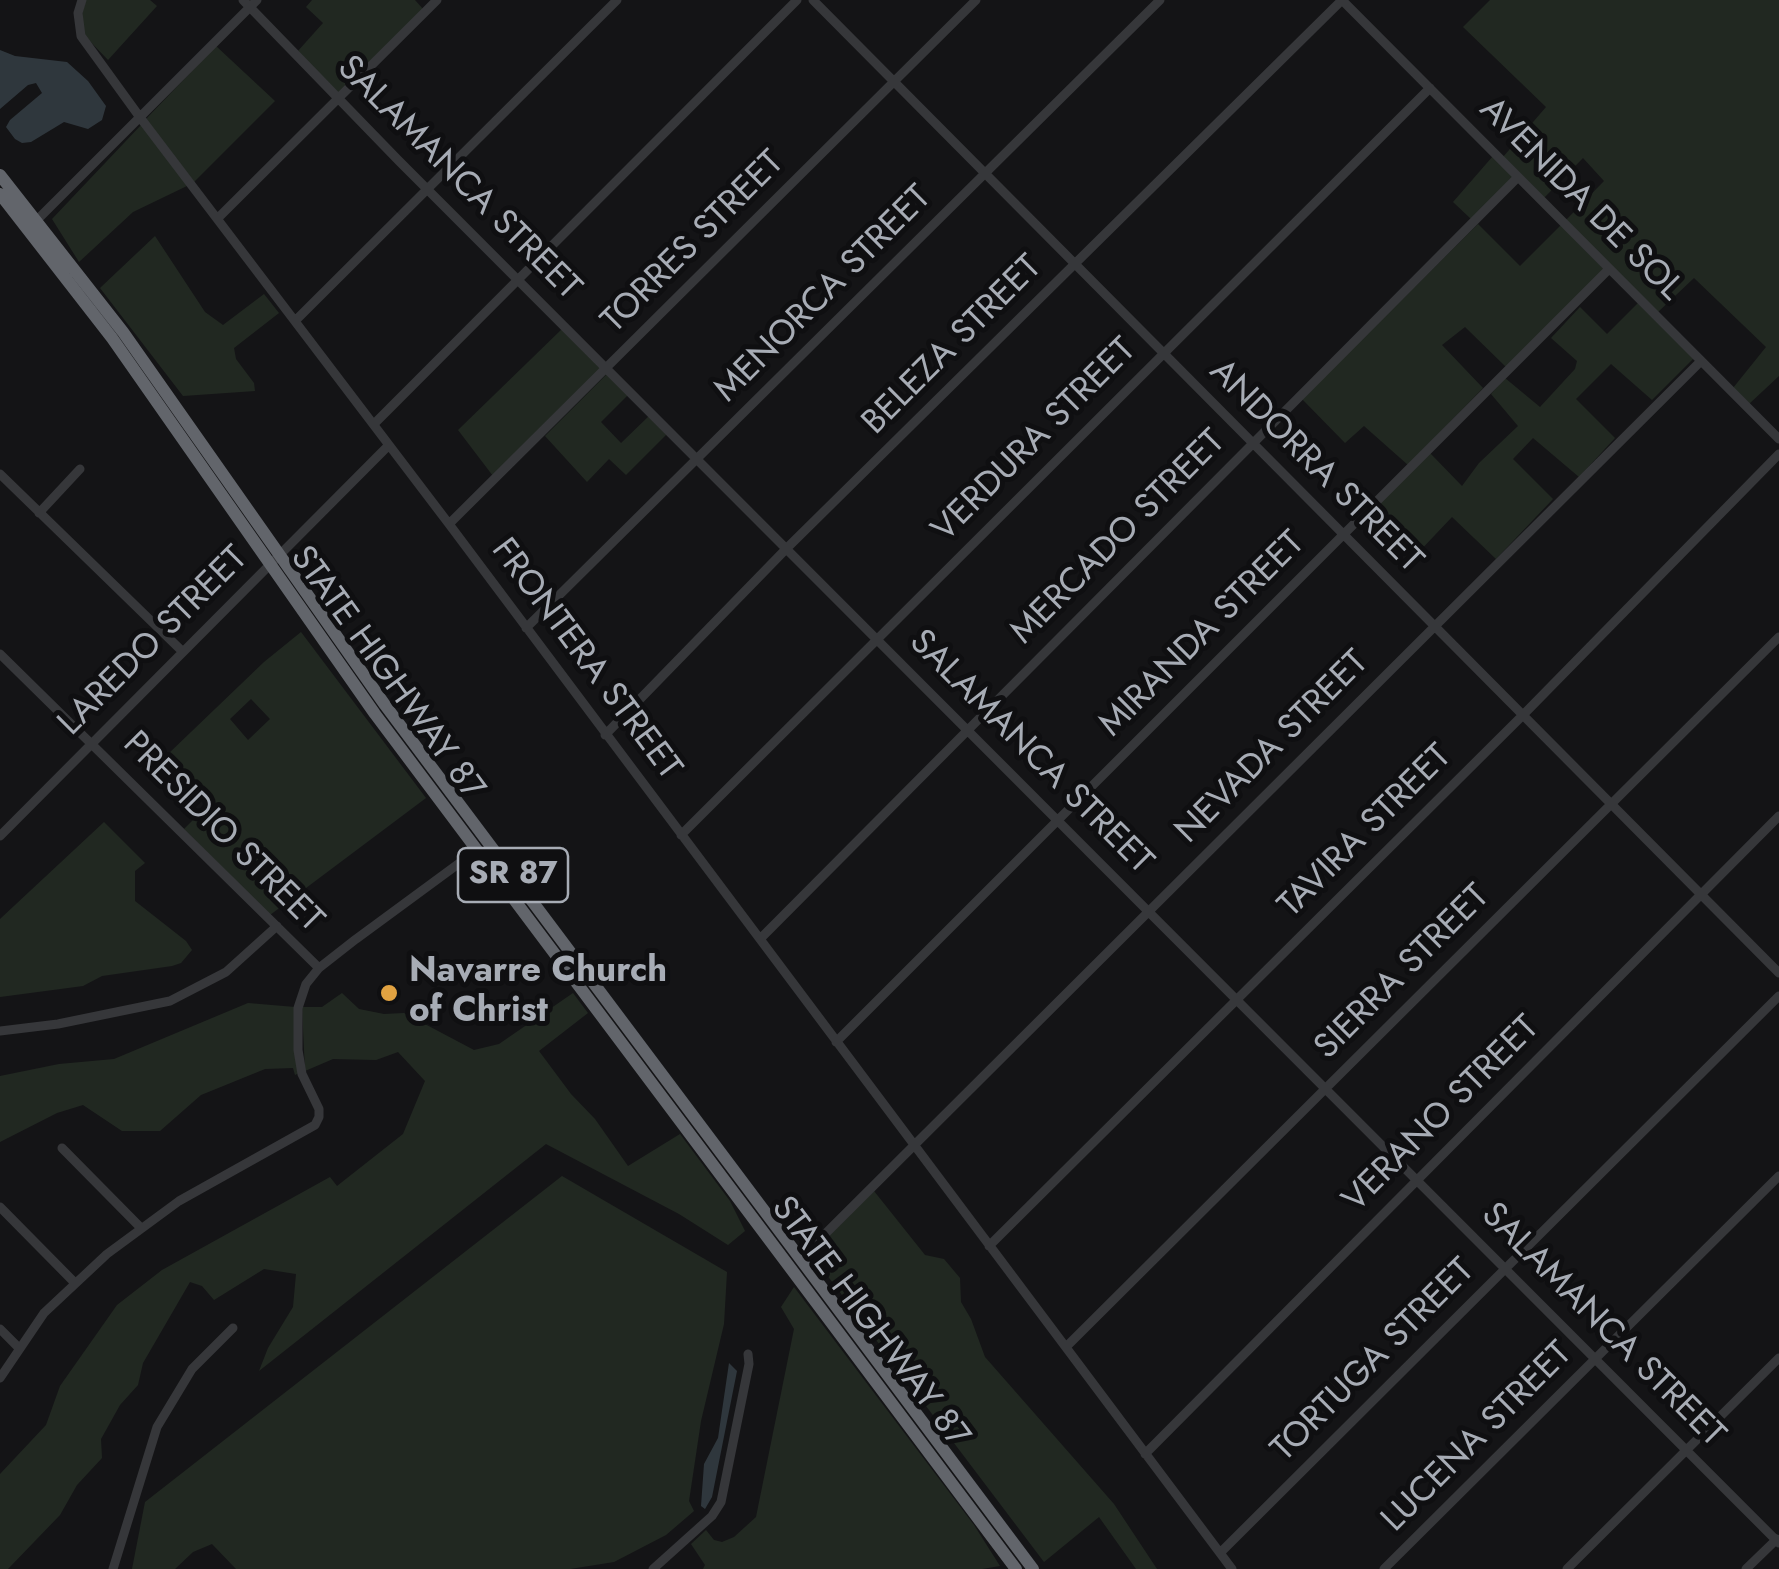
<!DOCTYPE html>
<style>
body{margin:0}
canvas{display:block;background:#141416}
</style>
<canvas width="1779" height="1569"></canvas>
<script>
const ctx = document.querySelector('canvas').getContext('2d');
ctx.lineJoin = 'round';
function fillPath(path, color) { ctx.fillStyle = color; ctx.fill(path, 'evenodd'); }
const shape = rows => new Path2D(rows.map(r => 'M' + r).join(''));
function stroke(path, color, width, dash) { ctx.strokeStyle = color; ctx.lineWidth = width; ctx.lineCap = dash ? 'butt' : 'round'; ctx.setLineDash(dash || []); ctx.stroke(path); }
function label(font, color, halo, rows, align = 'center') {
  ctx.font = font + ' Jost,sans-serif'; ctx.lineWidth = 10; ctx.setLineDash([]); ctx.textBaseline = 'middle'; ctx.strokeStyle = halo; ctx.fillStyle = color; for (const [text, x, y, turn = 0] of rows) {
    ctx.save(); ctx.translate(x, y); ctx.rotate((+turn || 0) * Math.PI / 180); ctx.textAlign = isNaN(turn) ? turn : align; if (halo) ctx.strokeText(text, 0, 0); ctx.fillText(text, 0, 0); ctx.restore();
  }
}
fillPath(shape([
 [86,0,150,0,157,6,108,60,84,35,82,14],
 [312,0,415,0,423,9,338,94,297,52,323,23,306,7],
 [1490,0,1779,0,1779,376,1749,404,1733,388,1766,347,1694,278,1657,313,1566,220,1604,181,1583,158,1544,198,1503,157,1546,107,1463,27],
 [216,46,275,101,194,182,146,119],
 [142,124,189,185,133,212,79,262,52,219],
 [1493,156,1514,176,1471,219,1453,202],
 [1478,224,1520,266,1561,225,1604,269,1506,367,1465,327,1442,345,1483,388,1408,465,1364,426,1345,443,1302,399],
 [155,236,205,312,223,325,264,294,279,313,234,348,236,359,254,383,255,391,183,396,100,288],
 [1638,303,1694,358,1652,400,1611,364,1576,399,1615,438,1579,477,1533,438,1513,459,1553,499,1496,559,1452,517,1416,555,1376,519,1371,512,1430,453,1462,486,1479,463,1518,426,1491,394,1505,378,1540,407,1575,369,1577,361,1551,338,1580,307,1607,334],
 [563,328,603,368,493,476,458,430],
 [608,373,629,394,601,422,621,443,650,415,668,433,626,475,609,459,587,482,545,436],
 [301,632,426,798,270,915,184,829,212,801,167,755,264,662],
 [251,699,270,719,248,740,230,719],
 [104,822,145,863,135,871,135,901,186,941,192,950,181,963,172,966,102,976,83,986,0,997,0,919],
 [342,993,359,1009,384,1014,404,1013,474,1050,499,1044,573,993,588,1013,539,1051,571,1094,595,1119,628,1166,680,1134,730,1201,745,1231,728,1245,679,1214,546,1144,259,1371,268,1348,293,1307,296,1274,264,1269,214,1300,202,1286,190,1282,143,1363,138,1385,120,1405,101,1439,102,1458,77,1485,60,1515,8,1569,0,1569,0,1474,46,1425,60,1386,117,1305,162,1270,330,1177,337,1186,403,1134,425,1081,398,1052,376,1060,333,1059,305,1071,302,1007,322,1007],
 [248,1003,295,1007,299,1073,295,1075,293,1068,265,1069,201,1095,160,1131,122,1131,83,1105,57,1113,0,1142,0,1076,59,1064,114,1059],
 [562,1176,727,1272,724,1324,701,1421,689,1501,694,1511,666,1535,614,1562,570,1569,236,1569,212,1544,193,1552,175,1569,132,1569,145,1502],
 [874,1191,925,1255,944,1259,960,1278,961,1302,971,1319,985,1357,1114,1504,1157,1569,1136,1569,1099,1517,1044,1562,811,1254],
 [794,1287,974,1525,1000,1566,982,1569,703,1569,705,1565,691,1544,706,1530,714,1540,722,1542,734,1537,756,1517,794,1329,781,1307]
]), '#212821');
fillPath(shape([
 [0,50,15,56,67,62,88,81,106,106,102,120,88,129,64,122,31,142,22,143,15,139,6,127,10,120,42,93,36,83,28,85,0,109],
 [729,1363,737,1371,712,1497,705,1509,701,1506,704,1464,718,1438]
]), '#2f373d');
stroke(shape([
 [82,0,78,13,81,36,139,116,449,524,1232,1569],
 [243,0,399,161,1779,1543],
 [813,0,1779,973],
 [1342,0,1779,439],
 [218,218,437,0],
 [37,220,257,0],
 [295,321,617,0],
 [374,424,797,0],
 [0,474,183,652],
 [39,513,80,469],
 [449,524,976,0],
 [526,628,1160,0],
 [0,654,319,968],
 [605,735,787,548,1342,0],
 [681,835,1430,88],
 [0,836,389,445],
 [760,939,1518,177],
 [0,1031,58,1024,170,1001,226,972,277,926],
 [836,1042,1609,269],
 [62,1148,141,1228],
 [0,1207,75,1283],
 [989,1246,1523,715,1779,454],
 [800,1259,1701,361],
 [0,1329,19,1348],
 [1066,1347,1779,637],
 [0,1378,44,1313,107,1254,179,1201,315,1125,319,1117,319,1109,302,1074,298,1050,298,1008,306,984,319,968,356,939,477,850],
 [1145,1454,1779,816],
 [1220,1553,1779,996],
 [113,1569,157,1427,192,1369,233,1328],
 [653,1569,712,1516,721,1502,749,1364,748,1354],
 [1384,1569,1779,1176],
 [1567,1569,1779,1358],
 [1746,1569,1777,1539]
]), '#36373a', 9);
stroke(shape([
 [0,175,123,332,385,705,1033,1569],
 [0,194,112,338,375,714,1016,1569]
]), '#62656b', 12);
for (const [x, y, r, color] of [
 [389,993,10,"#e1a241"]
]) { const dot = new Path2D(); dot.arc(x, y, r, 0, 2 * Math.PI); ctx.fillStyle = color; ctx.fill(dot); stroke(dot, '#0f0f11', 4); }
for (const [x, y, w] of [
 [513,875,110]
]) { const box = new Path2D(); box.roundRect(x - w / 2, y - 27, w, 54, 8); ctx.fillStyle = '#0f0f11'; ctx.fill(box); stroke(box, '#a7acb5', 2.5); }
label('bold 32px', '#a7acb5', null, [
 ["SR 87",513,875]
]);
label('35px', '#a7acb5', '#0f0f11', [
 ["SALAMANCA STREET",458,179,45],
 ["AVENIDA DE SOL",1580,200,45],
 ["TORRES STREET",694,243,-45],
 ["MENORCA STREET",824,295,-45],
 ["BELEZA STREET",953,346,-45],
 ["VERDURA STREET",1035,441,-45],
 ["ANDORRA STREET",1315,467,45],
 ["MERCADO STREET",1119,538,-45],
 ["MIRANDA STREET",1203,635,-45],
 ["LAREDO STREET",154,642,-45],
 ["FRONTERA STREET",585,660,53],
 ["STATE HIGHWAY 87",386,674,54],
 ["NEVADA STREET",1273,748,-45],
 ["SALAMANCA STREET",1030,753,45],
 ["TAVIRA STREET",1366,832,-45],
 ["PRESIDIO STREET",222,833,45],
 ["SIERRA STREET",1403,973,-45],
 ["VERANO STREET",1442,1115,-45],
 ["STATE HIGHWAY 87",869,1323,53],
 ["SALAMANCA STREET",1602,1326,45],
 ["TORTUGA STREET",1374,1361,-45],
 ["LUCENA STREET",1478,1438,-45]
]);
label('bold 35px', '#a7acb5', '#0f0f11', [
 ["Navarre Church",409,973],
 ["of Christ",409,1013]
], 'left');
</script>
